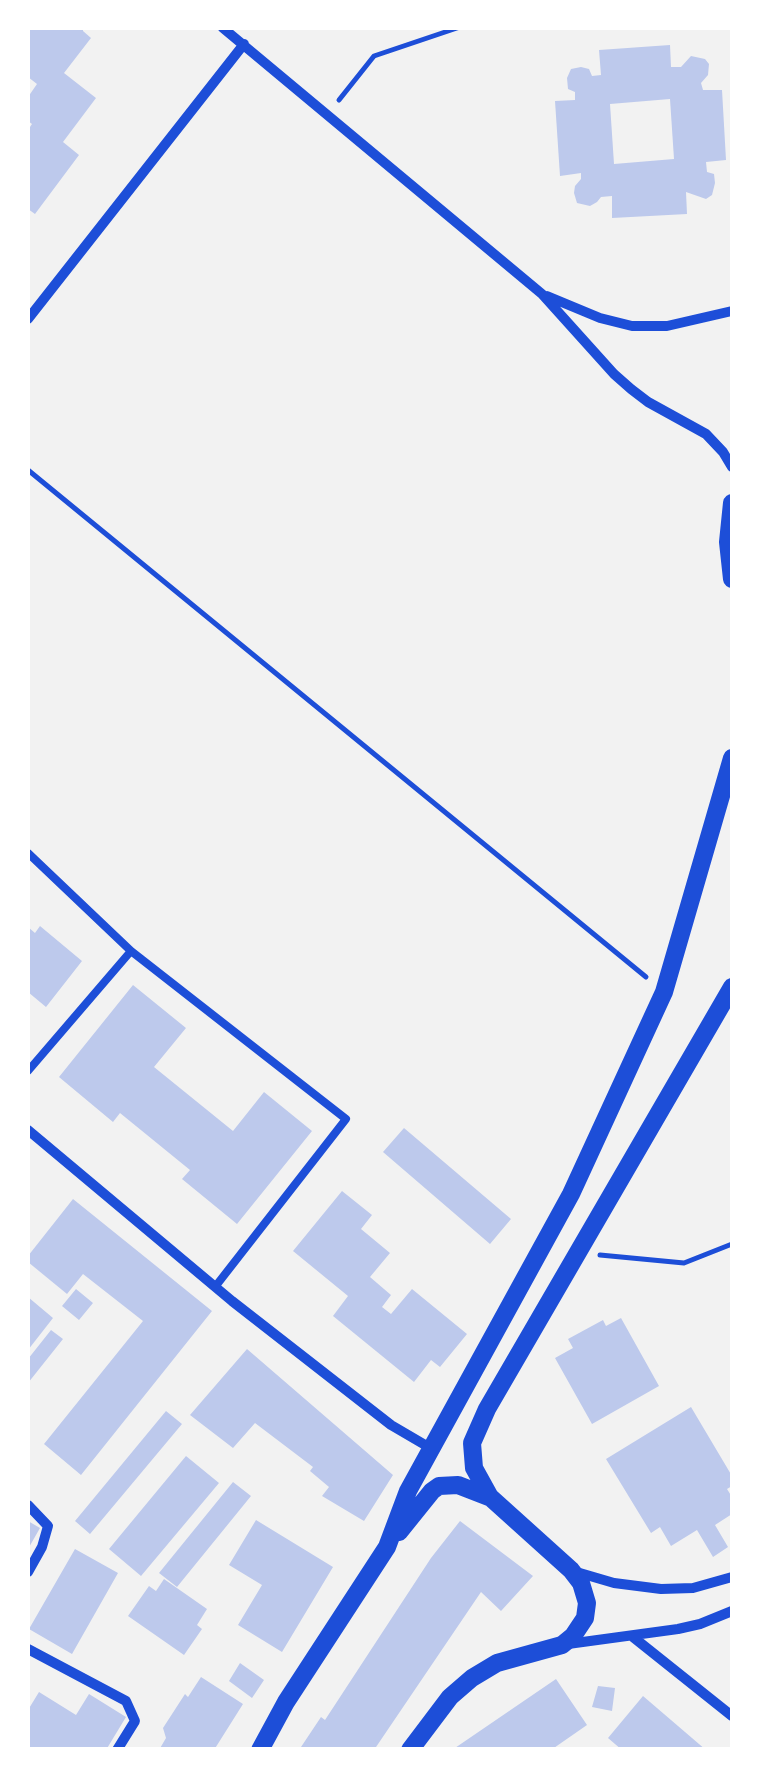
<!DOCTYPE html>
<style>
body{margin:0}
#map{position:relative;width:760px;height:1777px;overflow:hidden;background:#f2f2f2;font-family:"Roboto Condensed",sans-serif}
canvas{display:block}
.frame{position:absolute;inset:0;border:30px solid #fff;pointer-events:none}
</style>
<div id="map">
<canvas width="760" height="1777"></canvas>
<div class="frame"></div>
</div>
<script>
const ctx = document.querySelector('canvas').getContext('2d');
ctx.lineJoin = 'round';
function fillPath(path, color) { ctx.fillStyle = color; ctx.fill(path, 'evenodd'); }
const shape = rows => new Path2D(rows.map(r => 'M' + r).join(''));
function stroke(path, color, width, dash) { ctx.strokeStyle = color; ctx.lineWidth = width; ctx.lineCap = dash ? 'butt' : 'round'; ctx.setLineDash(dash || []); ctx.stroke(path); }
fillPath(shape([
 [28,28,83,28,83,31,91,38,64,73,96,98,63,142,79,155,35,214,28,209,28,130,32,124,28,121,28,97,37,84,28,77],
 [670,45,671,67,681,67,691,56,705,59,709,64,708,75,701,83,703,90,722,90,726,160,706,162,707,172,714,174,715,183,712,195,706,199,686,192,687,214,612,218,612,196,601,197,597,202,590,206,577,203,574,193,575,186,581,179,581,173,560,176,555,101,575,100,575,92,568,89,567,78,571,69,581,67,589,69,592,76,601,75,599,50],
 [670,99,674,159,614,164,610,104],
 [40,926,82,961,46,1007,28,992,28,927,35,933],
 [133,985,186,1028,154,1067,233,1131,264,1092,312,1131,237,1224,182,1179,190,1170,120,1113,113,1122,59,1077],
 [404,1128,511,1219,490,1244,383,1152],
 [342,1191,372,1215,361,1229,390,1253,370,1277,391,1295,382,1307,391,1314,412,1289,467,1334,440,1367,431,1360,414,1382,333,1316,348,1296,293,1251],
 [73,1199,212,1311,81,1475,44,1444,143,1321,83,1274,67,1294,28,1262,28,1256],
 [76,1289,93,1303,79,1320,62,1306],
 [28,1297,53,1318,28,1350],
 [621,1318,659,1386,592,1424,555,1358,573,1348,568,1339,603,1320,606,1326],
 [51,1330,63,1339,28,1383,28,1359],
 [247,1349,393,1475,364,1521,322,1496,329,1487,310,1471,313,1467,255,1423,233,1448,190,1415],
 [691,1407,732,1476,732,1486,727,1489,732,1497,732,1514,715,1525,728,1547,713,1557,697,1530,671,1546,660,1527,651,1533,606,1459],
 [166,1411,182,1424,90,1534,75,1521],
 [186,1456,219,1483,141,1576,109,1549],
 [233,1482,251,1496,177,1587,159,1573],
 [256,1520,333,1567,282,1652,238,1625,262,1585,229,1565],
 [28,1521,40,1528,28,1549],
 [460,1521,533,1576,501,1611,481,1592,374,1750,366,1747,364,1750,299,1750,321,1717,325,1720,431,1558],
 [75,1549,118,1573,72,1654,29,1629],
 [164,1579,207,1609,197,1625,202,1629,184,1655,128,1616,149,1586,156,1591],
 [240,1663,264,1680,252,1698,229,1681],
 [201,1677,243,1704,214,1750,159,1750,166,1738,163,1728,185,1694,188,1697],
 [556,1679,587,1725,551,1750,452,1750],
 [598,1686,615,1688,612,1711,592,1707],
 [39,1692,76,1715,89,1694,126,1717,106,1750,33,1750,28,1746,28,1710],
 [643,1696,706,1750,622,1750,608,1738]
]), '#bdc9ec');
stroke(shape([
 [339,100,374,56,457,28],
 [28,470,646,977],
 [600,1255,684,1263,732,1244]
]), '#1d4ed8', 5);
stroke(shape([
 [28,853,131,951],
 [28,1071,131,951,346,1119,215,1287]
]), '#1d4ed8', 8);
stroke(shape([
 [223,28,542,294,614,374,631,389,648,402,706,434,723,452,732,467],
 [547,296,600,318,632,326,667,326,732,311],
 [28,319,244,44],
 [28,1130,232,1301,391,1425,432,1449],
 [28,1505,48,1526,42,1547,28,1572],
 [573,1571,614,1583,661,1589,693,1588,732,1577],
 [633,1637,732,1716],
 [568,1644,678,1629,700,1624,732,1611],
 [28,1649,126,1701,135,1721,117,1750]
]), '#1d4ed8', 10);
stroke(shape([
 [732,503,728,542,732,579],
 [399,1532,432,1491,439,1486,458,1485,489,1497],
 [260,1750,286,1702,387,1547,408,1491,571,1194,664,992,732,758],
 [410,1750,450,1697,472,1678,497,1663,562,1645,573,1636,585,1618,587,1603,581,1583,571,1570,490,1497,474,1468,472,1443,487,1409,732,987]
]), '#1d4ed8', 18);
</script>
